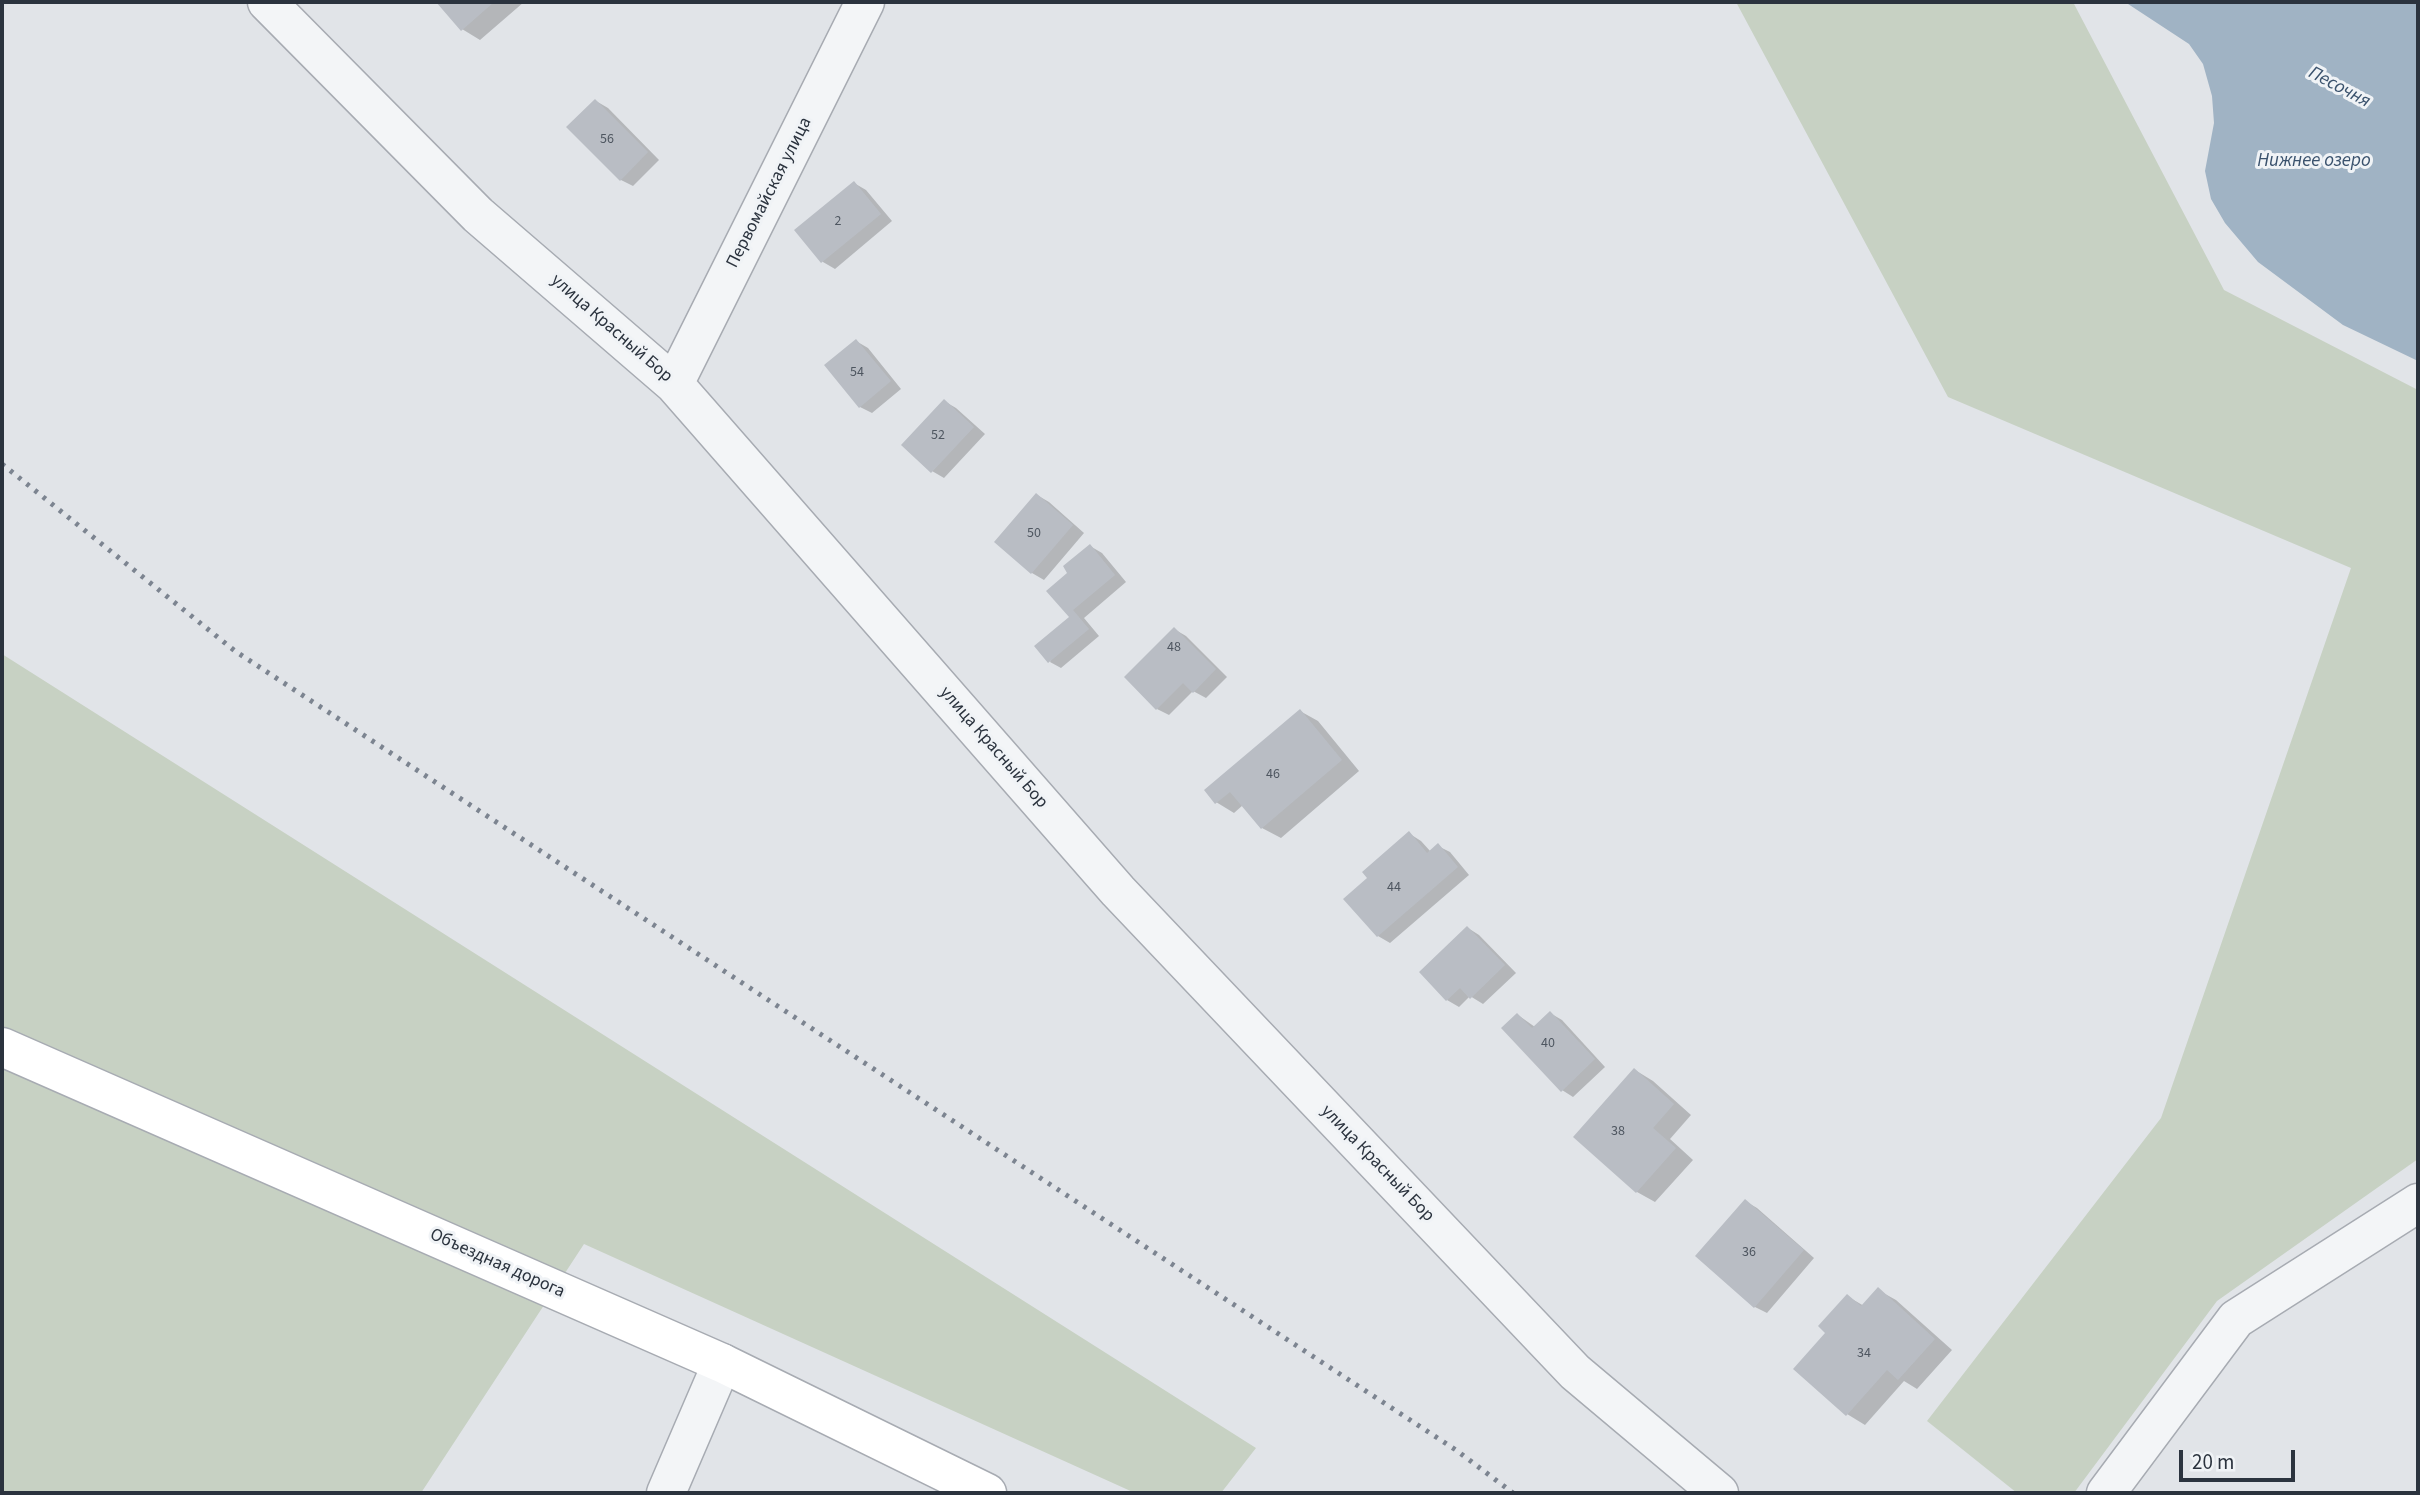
<!DOCTYPE html>
<meta charset="utf-8">
<style>
body{margin:0}
#map{position:relative;width:2420px;height:1495px;overflow:hidden;background:#e1e4e8;font-family:"Source Sans 3",sans-serif}
canvas{display:block}
.frame{position:absolute;inset:0;border:4px solid #2b333e;pointer-events:none}
.scale{position:absolute;left:2179px;top:1450px;width:116px;height:32px;box-sizing:border-box;border:4px solid #2b333e;border-top:0;padding-left:9px;font-size:21px;line-height:24px;white-space:nowrap;color:#2b333e;-webkit-text-stroke:5px #f0f3f6;paint-order:stroke}
</style>
<div id="map">
<canvas width="2420" height="1495"></canvas>
<div class="frame"></div>
<div class="scale">20 m</div>
</div>
<script>
const ctx = document.querySelector('canvas').getContext('2d');
ctx.lineJoin = 'round';
function fillPath(path, color) { ctx.fillStyle = color; ctx.fill(path, 'evenodd'); }
const shape = rows => new Path2D(rows.map(r => 'M' + r).join(''));
function stroke(path, color, width, dash) { ctx.strokeStyle = color; ctx.lineWidth = width; ctx.lineCap = dash ? 'butt' : 'round'; ctx.setLineDash(dash || []); ctx.stroke(path); }
function label(font, color, halo, rows, align = 'center') {
  ctx.font = font + ' "Source Sans 3",sans-serif'; ctx.lineWidth = 6; ctx.setLineDash([]); ctx.textBaseline = 'middle'; ctx.strokeStyle = halo; ctx.fillStyle = color; for (const [text, x, y, turn = 0] of rows) {
    ctx.save(); ctx.translate(x, y); ctx.rotate((+turn || 0) * Math.PI / 180); ctx.textAlign = isNaN(turn) ? turn : align; if (halo) ctx.strokeText(text, 0, 0); ctx.fillText(text, 0, 0); ctx.restore();
  }
}
fillPath(shape([
 [1736,2,2073,2,2224,290,2418,390,2418,1159,2217,1301,2074,1493,2017,1493,1927,1421,2161,1118,2351,568,1948,397],
 [2,654,1256,1448,1221,1493,1135,1493,584,1244,421,1493,2,1493]
]), '#c7d1c3');
fillPath(shape([
 [2125,2,2418,2,2418,361,2343,325,2258,262,2225,223,2211,199,2205,171,2214,123,2212,96,2203,64,2189,44]
]), '#a0b3c4');
fillPath(shape([
 [438,2,524,2,480,40,462,29],
 [596,101,608,108,659,160,633,186,621,180],
 [854,183,866,190,892,221,835,269,823,262,797,230],
 [856,341,868,348,901,389,872,413,860,407],
 [944,401,956,408,985,434,944,478,932,471],
 [1037,495,1049,502,1084,533,1044,580,1032,573],
 [1090,546,1102,553,1126,582,1084,618,1099,636,1061,668,1050,662,1071,617,1070,573],
 [1174,629,1186,636,1227,677,1206,698,1193,691,1169,715,1157,709],
 [1300,711,1318,721,1359,771,1281,838,1262,828,1243,805,1234,813,1216,802],
 [1410,834,1421,841,1431,852,1438,846,1450,852,1469,875,1390,943,1378,936,1369,878],
 [1468,928,1479,935,1516,973,1483,1004,1470,996,1459,1007,1447,1000],
 [1550,1013,1562,1020,1605,1067,1573,1097,1562,1090,1518,1015,1535,1027],
 [1635,1070,1653,1081,1691,1115,1670,1139,1693,1160,1655,1202,1637,1192],
 [1745,1201,1757,1208,1814,1258,1767,1313,1755,1307,1698,1256],
 [1878,1290,1896,1300,1952,1350,1917,1389,1904,1381,1865,1425,1847,1414,1828,1333,1847,1296,1864,1306]
]), '#0003');
fillPath(shape([
 [436,2,494,2,461,31],
 [595,99,648,152,620,181,566,127],
 [854,181,881,214,821,263,794,230],
 [856,339,891,381,859,408,824,365],
 [944,399,974,427,931,473,901,445],
 [1036,493,1073,525,1031,574,994,542],
 [1090,544,1115,575,1073,610,1089,629,1048,663,1034,646,1069,617,1046,591,1067,573,1063,566],
 [1174,627,1216,669,1193,693,1183,683,1156,710,1124,677],
 [1300,709,1342,760,1261,829,1230,792,1215,804,1204,790],
 [1409,831,1427,853,1438,843,1458,867,1377,937,1343,899,1367,878,1362,872],
 [1467,926,1505,965,1470,999,1460,988,1446,1001,1419,972],
 [1550,1011,1595,1059,1561,1092,1501,1028,1517,1013,1532,1028],
 [1634,1068,1674,1104,1653,1128,1676,1148,1636,1193,1573,1137],
 [1745,1199,1804,1250,1754,1308,1695,1256],
 [1878,1287,1935,1339,1898,1380,1887,1370,1846,1416,1793,1369,1825,1333,1818,1326,1847,1294,1861,1306]
]), '#b9bdc4');
const street = shape([
 [267,2,478,215,674,384,1118,891,1575,1372,1719,1493],
 [674,384,865,2],
 [666,1493,722,1363],
 [2106,1493,2236,1319,2418,1203]
]);
const secondary = shape([
 [2,1047,722,1363,987,1493]
]);
stroke(street, '#a7abb2', 41);
stroke(secondary, '#a7abb2', 41);
stroke(street, '#f3f5f7', 38);
stroke(secondary, '#fff', 38);
stroke(shape([
 [2,464,235,651,1456,1450,1513,1493]
]), '#7c8490', 5, [3.5, 7]);
label('14px', '#4e5660', null, [
 ["56",607,140],
 ["2",838,222],
 ["54",857,373],
 ["52",938,436],
 ["50",1034,534],
 ["48",1174,648],
 ["46",1273,775],
 ["44",1394,888],
 ["40",1548,1044],
 ["38",1618,1132],
 ["36",1749,1253],
 ["34",1864,1354]
]);
label('18px', '#2b333e', '#f0f3f6', [
 ["Первомайская улица",770,193,-63],
 ["улица Красный Бор",611,329,41],
 ["улица Красный Бор",993,748,49],
 ["улица Красный Бор",1377,1164,46],
 ["Объездная дорога",497,1264,24]
]);
label('italic 19px', '#3a526d', '#f0f3f6', [
 ["Песочня",2339,88,28],
 ["Нижнее озеро",2314,162]
]);
</script>
